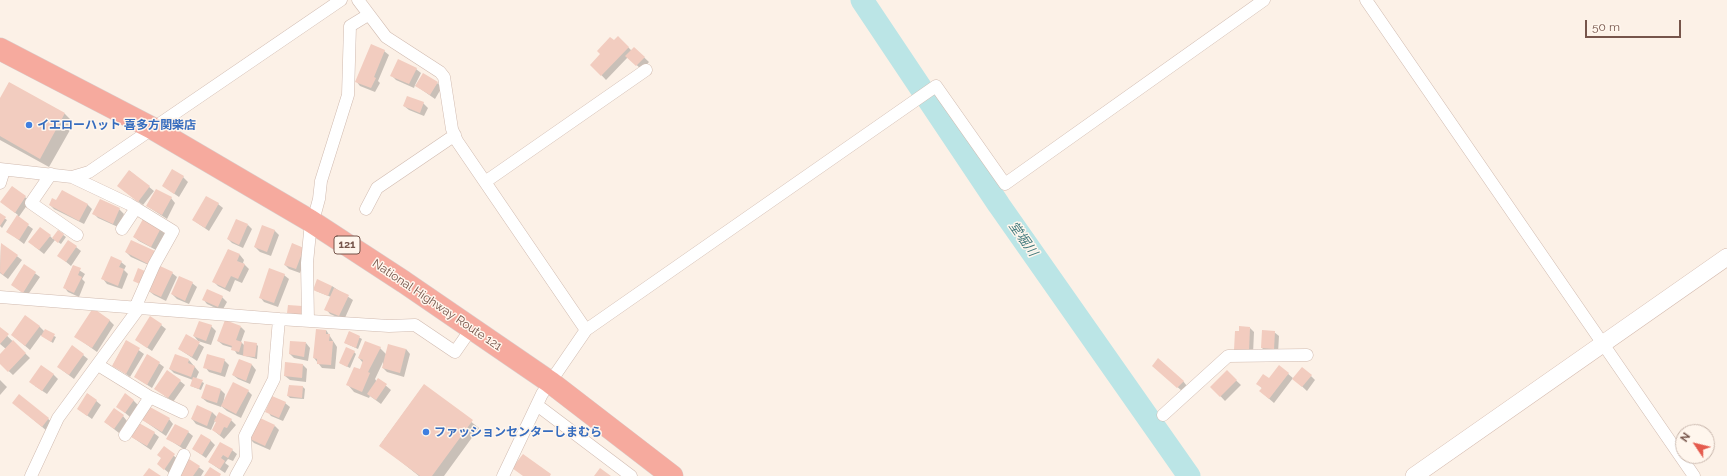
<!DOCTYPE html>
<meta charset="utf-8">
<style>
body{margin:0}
#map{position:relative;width:1727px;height:476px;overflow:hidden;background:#fcf1e7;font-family:Raleway,sans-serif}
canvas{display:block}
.north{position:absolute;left:1675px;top:424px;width:40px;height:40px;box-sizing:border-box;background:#fff6ed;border:1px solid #c8b6ac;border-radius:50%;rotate:305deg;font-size:11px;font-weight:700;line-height:16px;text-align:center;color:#76554b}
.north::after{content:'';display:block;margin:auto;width:14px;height:18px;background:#e55b4d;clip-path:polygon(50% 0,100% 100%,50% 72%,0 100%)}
.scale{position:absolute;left:1585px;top:20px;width:96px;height:18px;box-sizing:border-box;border:2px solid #76554b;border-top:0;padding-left:5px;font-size:12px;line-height:14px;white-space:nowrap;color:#76554b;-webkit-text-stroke:3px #fff6ed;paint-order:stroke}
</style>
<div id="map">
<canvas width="1727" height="476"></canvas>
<div class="north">N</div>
<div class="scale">50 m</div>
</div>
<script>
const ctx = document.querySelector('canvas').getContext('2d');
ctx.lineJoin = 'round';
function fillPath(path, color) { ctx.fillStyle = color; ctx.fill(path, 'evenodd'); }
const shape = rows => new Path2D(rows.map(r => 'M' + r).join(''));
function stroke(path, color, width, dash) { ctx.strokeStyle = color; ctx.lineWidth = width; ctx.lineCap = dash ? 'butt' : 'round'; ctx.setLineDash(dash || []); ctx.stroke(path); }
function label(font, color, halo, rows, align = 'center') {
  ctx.font = font + ' Raleway,"Noto Sans JP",sans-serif'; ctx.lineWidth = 3; ctx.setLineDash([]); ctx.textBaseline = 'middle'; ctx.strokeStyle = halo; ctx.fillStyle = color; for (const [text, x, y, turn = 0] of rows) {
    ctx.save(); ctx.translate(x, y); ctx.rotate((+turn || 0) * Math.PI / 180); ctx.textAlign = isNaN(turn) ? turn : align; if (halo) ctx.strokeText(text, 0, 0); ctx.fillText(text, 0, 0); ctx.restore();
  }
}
fillPath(shape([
 [618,37,632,51,634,48,649,62,642,70,628,57,606,80,592,65],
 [384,51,389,55,378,81,380,83,375,92,360,86,356,81],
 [416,69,421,73,415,85,437,83,442,87,435,99,415,85,414,88,396,80,392,76],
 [9,83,65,114,74,123,49,167,0,140,0,100],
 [423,103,428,108,424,116,409,110,404,106],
 [130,171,154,191,143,205,123,190],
 [183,177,188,182,179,197,163,186],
 [12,187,30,201,18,218,33,229,24,244,7,231,18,215,1,202],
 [171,198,175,203,167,219,147,206],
 [87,204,92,209,84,224,54,209,50,205],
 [218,204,223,208,209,231,193,220],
 [119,209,124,214,118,227,98,218,94,214],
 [0,215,7,220,2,228,0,226],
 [248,225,252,229,243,248,232,243,228,239],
 [160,229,165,234,156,250,139,241,134,237],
 [274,230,279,235,271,256,260,252,255,247],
 [58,231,66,237,61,244,55,240,44,254,34,246,50,236,53,239],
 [1,244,22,260,8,279,0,273],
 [292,245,308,253,300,273,289,269,285,265],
 [76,247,81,251,71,266,59,256],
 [228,250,240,255,244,260,243,263,249,269,242,283,235,280,230,292,218,286,214,282],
 [154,251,153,267,131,257,126,252],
 [121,262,126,266,124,270,128,274,122,289,107,284,103,279],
 [25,266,40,277,27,296,12,285],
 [73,266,85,274,82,279,85,282,79,297,68,292,64,287],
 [172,273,177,277,166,301,154,295,149,291],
 [284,275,289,279,278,307,264,302,260,297],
 [192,283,197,287,189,304,177,299,172,294],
 [332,286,353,300,344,320,330,314,326,309,331,297,316,291],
 [222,297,227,302,222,311,207,304,203,299],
 [109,320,114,325,97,352,76,337],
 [161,325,166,329,152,351,136,340],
 [39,326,44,331,56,337,53,343,41,335,30,350,12,335],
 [211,326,216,331,211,345,198,341,194,336],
 [241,327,245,331,241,342,245,346,256,344,258,346,257,359,237,354,233,348,223,345,218,341],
 [1250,328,1254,332,1253,354,1239,354],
 [0,329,30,358,13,375,0,363,0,356,6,349,0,344],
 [326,330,337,347,335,369,322,368,314,358],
 [349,332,362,339,358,349,345,343],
 [1274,332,1279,336,1278,353,1266,352,1262,348],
 [186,336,204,347,197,361,179,349],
 [126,341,144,354,130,377,113,365],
 [306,343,310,348,308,361,294,358,290,354],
 [380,348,386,354,406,349,410,354,404,377,387,372,383,368,383,362,375,379,377,382,378,379,391,390,381,404,370,396,369,398,354,392,348,385,360,370,363,363,359,358],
 [354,352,356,354,350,368,340,363],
 [83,355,88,359,74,379,58,367],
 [148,355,164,367,152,388,135,377],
 [189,360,199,372,196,379,204,383,201,390,191,386,193,380,174,373,170,369],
 [224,360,229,365,225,377,209,372,205,367],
 [240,360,252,365,256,370,250,384,238,379,233,375],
 [303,365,307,369,306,382,290,380,285,376],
 [1279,366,1294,379,1311,376,1315,380,1307,391,1293,378,1274,403,1260,391,1262,388,1258,384,1269,380],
 [1158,370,1183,381,1187,386,1182,391],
 [1227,372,1241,385,1225,401,1212,387],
 [53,374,58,379,47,394,35,386],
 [0,380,7,387,0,395],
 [180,381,185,385,173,402,156,389],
 [424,385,479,428,444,476,419,476,380,445],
 [289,386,303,387,305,389,304,399,290,398,288,396],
 [221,390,225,394,223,404,248,391,252,395,241,418,227,411,221,406,221,407,207,402,202,398],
 [88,394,101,405,92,419,78,409],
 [19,395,53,423,47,431,18,407],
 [133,400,138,405,130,417,117,406],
 [285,403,290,407,283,421,271,416,267,411],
 [212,412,217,417,231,420,236,425,224,439,213,430,217,423,215,421,211,430,196,424,192,419],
 [123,416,127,421,119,433,105,422],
 [169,419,173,424,166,436,143,420],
 [275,426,279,430,270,450,254,443,249,438],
 [188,432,193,436,185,450,168,439],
 [154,433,159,437,151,450,132,437],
 [210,440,215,445,206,458,193,449],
 [164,448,179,460,169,473,158,464,162,459],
 [232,450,237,454,233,461,228,459,225,463,229,466,225,473,209,462],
 [189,460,204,471,201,476,178,476]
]), '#0003');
stroke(shape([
 [862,0,999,205,1189,476]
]), '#bbe5e6', 23);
fillPath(shape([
 [618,36,629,47,601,76,590,65,600,54,597,51,610,37,614,40],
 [371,44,385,50,374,77,376,78,371,88,355,82],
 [634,47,645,57,636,66,625,56],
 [398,59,417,68,409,84,390,76],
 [423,73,438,82,430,95,415,86],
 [9,82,65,113,40,159,0,136,0,98],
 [407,96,424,102,420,113,403,106],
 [172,169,184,176,174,194,162,186],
 [129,170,150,186,138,202,117,186],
 [12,186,26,196,15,213,0,202],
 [156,189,172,197,162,215,146,206],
 [62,190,88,204,79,221,49,205,52,198,56,200],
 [206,196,219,203,205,228,192,220],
 [100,199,120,208,113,224,92,214],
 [0,213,6,217,0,226],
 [17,215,29,224,19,240,6,232],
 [143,219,161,228,151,247,133,237],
 [236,219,248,224,239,245,227,239],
 [262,225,275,230,267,252,254,247],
 [40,227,51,235,39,250,28,242],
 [58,230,64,234,58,243,52,238],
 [68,240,77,246,66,262,57,256],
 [131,240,155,251,148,264,125,252],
 [1,243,18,255,3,275,0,272],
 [292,243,304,248,296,269,284,265],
 [228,249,240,254,237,261,245,264,238,279,231,276,225,288,212,282],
 [111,256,122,261,119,267,124,269,118,286,101,279],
 [24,264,36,272,23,293,11,285],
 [73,265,81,268,78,275,82,277,74,293,63,288],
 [160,266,173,272,161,297,148,291],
 [138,268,147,272,142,285,133,281],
 [269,268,285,274,274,303,259,298],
 [179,276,193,282,185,301,171,294],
 [317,279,332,286,328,296,313,290],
 [334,288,349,295,339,316,324,310],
 [207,289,223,296,218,307,202,300],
 [288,305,302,306,301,315,287,313],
 [93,308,110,320,92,348,74,337],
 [25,315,40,326,25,346,11,335],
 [150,316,162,324,147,348,135,340],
 [225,320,241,326,236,340,242,342,239,352,231,350,232,346,217,341],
 [199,321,212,325,206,341,193,336],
 [1239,326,1250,327,1249,350,1234,350,1235,331,1239,331],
 [0,327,9,334,0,344],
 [45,329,55,334,51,342,41,336],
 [316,329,326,330,326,334,330,334,329,341,333,341,331,365,317,364,317,359,313,358],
 [1262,330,1275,331,1274,349,1261,348],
 [349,331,360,336,356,348,344,343],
 [186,334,200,342,192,357,178,349],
 [13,340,26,353,8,372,0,364,0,354],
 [126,340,140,348,126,374,112,366],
 [244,341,257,343,255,357,243,356],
 [290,341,306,342,304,357,289,354],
 [365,341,381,347,368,372,370,373,362,392,346,385,354,367,360,369,363,360,358,358],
 [388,344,406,349,400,373,382,368],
 [72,345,84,354,69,375,57,367],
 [346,347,355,351,347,367,339,363],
 [147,354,160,362,147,385,134,377],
 [175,354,189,359,188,363,195,366,191,377,169,369],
 [207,354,225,359,221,373,203,368],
 [1158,358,1184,381,1177,388,1152,366],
 [239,359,252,364,246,381,232,375],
 [285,362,303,364,302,378,284,376],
 [41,365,54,374,42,391,29,382],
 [1279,365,1289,373,1269,399,1259,391,1262,388,1256,384,1263,374,1269,378],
 [1302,367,1312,375,1302,387,1292,379],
 [167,370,181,380,168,398,154,389],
 [1227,370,1237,380,1220,397,1210,387],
 [193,377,203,380,199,389,190,386],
 [378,378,387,384,376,400,367,394],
 [233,382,249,390,236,414,221,406],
 [206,384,221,389,217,403,201,398],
 [424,384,473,420,432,476,420,476,379,446],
 [289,385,303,386,302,398,287,396],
 [87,393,97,400,87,416,77,409],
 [125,393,134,400,125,413,116,407],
 [19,394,49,418,42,427,12,403],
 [272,396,286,402,279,418,265,412],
 [197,405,212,412,207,426,191,419],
 [150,407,170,418,162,432,142,420],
 [114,408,124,415,114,429,104,422],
 [219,412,232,419,227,428,224,427,220,435,212,430,216,422,214,421],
 [258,417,275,425,265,446,248,438],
 [139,423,155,432,147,446,131,437],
 [175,424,189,431,180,446,166,439],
 [201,434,211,440,202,455,192,449],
 [220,442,233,449,228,458,223,455,221,458,225,461,220,469,208,462],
 [164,446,175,454,164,470,157,464,161,458,157,455],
 [523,454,551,474,550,476,523,476,512,468],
 [189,459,200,466,193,476,177,476],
 [210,467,221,474,220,476,204,476],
 [149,468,161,476,143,476],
 [600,468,611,476,594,476]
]), '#f2ccbf');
const street = shape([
 [358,0,386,37,440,72,444,77,452,129,457,141,586,330],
 [1366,0,1694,476],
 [0,169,72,177,89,172,341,0],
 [51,174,31,203,77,235],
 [72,177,129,204,173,231,154,265,135,308],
 [485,182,646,70],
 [0,183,4,170],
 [366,209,377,188,455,135],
 [122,229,136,208],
 [0,297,279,319,389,326,415,325,455,352,471,329],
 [308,320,307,263,310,232,319,199,321,181,348,95,350,26,368,15],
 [98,365,150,397,182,412],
 [537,405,631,476],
 [1163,415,1228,356,1307,355],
 [125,435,150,397],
 [31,476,58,418,139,308],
 [174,476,184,455],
 [236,476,246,458,245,436,274,379,279,319],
 [503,476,542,394,586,330,936,86,1005,184,1264,0]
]);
const secondary = shape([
 [1414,476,1727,257]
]);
const highway = shape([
 [0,49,152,128,309,220,404,282,550,382,672,476]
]);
stroke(street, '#d0baaf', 13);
stroke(secondary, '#d3b9ad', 18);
stroke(highway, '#d9cfcd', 23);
stroke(street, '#fff', 12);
stroke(secondary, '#fff', 17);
stroke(highway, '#f6aa9e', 22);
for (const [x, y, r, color] of [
 [29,125,4,"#3f7fe0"],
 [426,432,4,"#3f7fe0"]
]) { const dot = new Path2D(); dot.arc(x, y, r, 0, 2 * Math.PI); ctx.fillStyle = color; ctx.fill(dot); stroke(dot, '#fff6ed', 1.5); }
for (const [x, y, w] of [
 [347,245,26]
]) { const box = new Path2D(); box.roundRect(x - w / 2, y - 9, w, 18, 3); ctx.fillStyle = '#fff6ed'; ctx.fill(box); stroke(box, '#76554b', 1); }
label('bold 11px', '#76554b', null, [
 ["121",347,245]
]);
label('bold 12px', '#366cbe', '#fff6ed', [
 ["イエローハット 喜多方関柴店",37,125],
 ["ファッションセンターしまむら",434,432]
], 'left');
label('12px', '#76554b', '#fff6ed', [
 ["National Highway Route 121",437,305,34]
]);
label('italic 13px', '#3f797c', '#fff6ed', [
 ["堂堀川",1023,239,55]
]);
</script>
